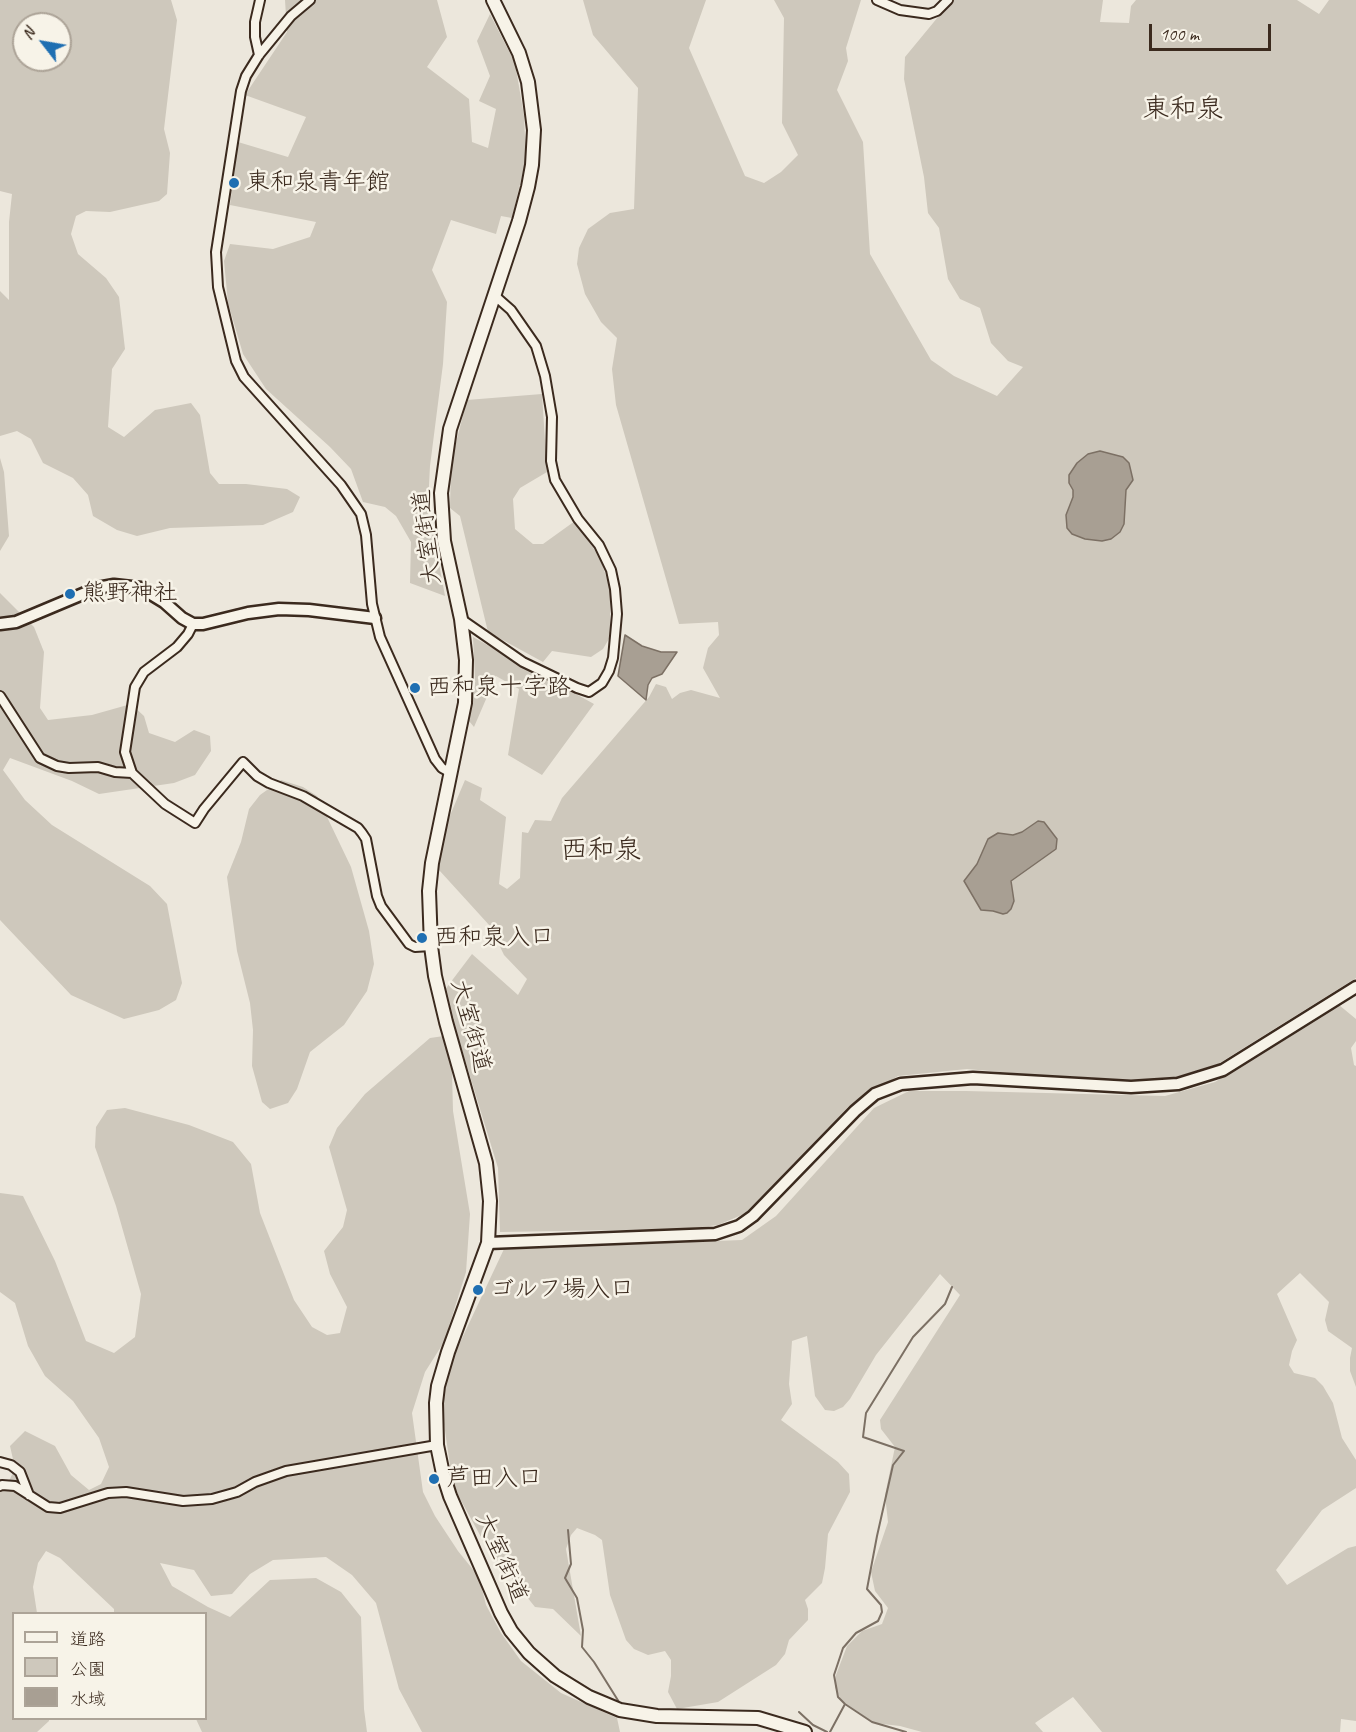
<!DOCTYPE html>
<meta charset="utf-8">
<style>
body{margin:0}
#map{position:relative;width:1356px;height:1732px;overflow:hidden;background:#ece7dc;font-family:Caveat,"Klee One",sans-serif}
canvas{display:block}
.legend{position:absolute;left:12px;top:1612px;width:195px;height:108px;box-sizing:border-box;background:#f7f3e8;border:2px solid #aca397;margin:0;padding:8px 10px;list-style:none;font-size:18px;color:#3b2a1e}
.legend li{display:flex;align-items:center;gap:12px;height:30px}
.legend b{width:30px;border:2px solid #aca397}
.north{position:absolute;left:12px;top:12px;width:60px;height:60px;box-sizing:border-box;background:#f7f3e8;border:2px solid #aca397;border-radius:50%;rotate:301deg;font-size:16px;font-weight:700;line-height:24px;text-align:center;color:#3b2a1e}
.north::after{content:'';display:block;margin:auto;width:21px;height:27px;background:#1f6fb2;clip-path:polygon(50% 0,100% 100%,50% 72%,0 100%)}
.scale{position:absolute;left:1149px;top:24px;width:122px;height:27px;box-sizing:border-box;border:3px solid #3b2a1e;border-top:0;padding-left:8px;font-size:18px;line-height:21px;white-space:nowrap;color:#3b2a1e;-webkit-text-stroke:4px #f7f3e8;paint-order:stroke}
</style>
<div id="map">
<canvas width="1356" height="1732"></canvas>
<ul class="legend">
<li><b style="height:8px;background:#f7f3e8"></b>道路</li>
<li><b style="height:16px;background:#cec8bc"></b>公園</li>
<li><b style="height:16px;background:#a89f93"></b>水域</li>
</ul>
<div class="north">N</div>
<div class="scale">100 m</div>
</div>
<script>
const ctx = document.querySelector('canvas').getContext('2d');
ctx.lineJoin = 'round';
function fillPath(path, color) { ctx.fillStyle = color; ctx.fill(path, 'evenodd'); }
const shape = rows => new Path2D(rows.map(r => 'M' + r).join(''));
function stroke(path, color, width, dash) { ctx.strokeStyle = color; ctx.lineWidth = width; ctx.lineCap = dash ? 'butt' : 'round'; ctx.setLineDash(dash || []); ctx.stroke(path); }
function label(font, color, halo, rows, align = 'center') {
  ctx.font = font + ' Caveat,"Klee One",sans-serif'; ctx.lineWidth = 5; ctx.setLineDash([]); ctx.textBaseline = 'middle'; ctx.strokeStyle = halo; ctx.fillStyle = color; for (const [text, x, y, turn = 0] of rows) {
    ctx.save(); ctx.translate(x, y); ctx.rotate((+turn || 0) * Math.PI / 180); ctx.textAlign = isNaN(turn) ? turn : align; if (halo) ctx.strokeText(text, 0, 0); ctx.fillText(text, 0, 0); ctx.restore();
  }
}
fillPath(shape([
 [0,0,171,0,177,20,164,129,170,153,167,194,159,201,110,212,86,211,76,216,71,234,78,254,106,278,119,297,125,349,112,369,108,427,124,437,155,410,191,403,200,415,210,473,219,484,246,484,287,489,300,497,293,512,263,525,170,528,137,536,117,530,93,516,88,495,73,478,43,463,31,439,17,431,0,436,0,291,9,300,9,222,12,194,0,191],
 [24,24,60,24,60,60,24,60],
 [285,0,437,0,447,37,427,67,469,99,472,142,488,148,496,109,479,101,490,76,477,41,490,14,515,63,524,116,526,159,512,218,501,216,496,234,451,220,432,270,447,302,443,364,430,466,428,504,445,596,410,583,411,542,396,516,385,507,363,502,351,469,330,447,266,389,243,354,228,303,224,261,230,244,273,249,310,237,316,222,230,205,238,142,288,157,306,117,245,95,287,32],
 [583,0,706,0,689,48,745,176,764,183,781,172,798,155,782,123,784,18,774,0,861,0,846,48,848,61,837,90,863,142,870,254,931,360,954,376,997,396,1023,367,1008,361,991,343,980,308,960,299,948,279,939,228,928,213,924,177,904,79,905,57,952,0,1103,0,1100,22,1129,23,1131,6,1136,0,1297,0,1319,14,1329,0,1356,0,1356,978,1218,1064,1173,1078,1146,1081,1023,1074,967,1069,898,1076,848,1107,763,1199,744,1214,718,1225,685,1229,500,1232,498,1168,444,991,472,954,518,995,527,979,504,955,490,926,439,870,438,859,446,825,465,780,482,788,480,800,506,817,499,884,507,889,520,878,522,832,528,833,535,820,551,821,562,798,649,697,656,684,666,687,672,699,680,693,691,690,720,698,703,668,708,648,719,635,718,622,679,624,616,405,612,369,617,338,601,322,585,294,577,264,579,248,588,229,610,213,634,209,638,88,593,35],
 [542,394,547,472,520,488,513,499,515,529,533,544,543,544,575,521,600,558,610,588,610,637,603,649,591,657,552,651,543,662,488,632,460,516,450,508,451,462,467,400],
 [0,458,4,472,9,536,0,551],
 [0,593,34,627,44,652,40,708,48,720,92,715,131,704,144,716,149,733,175,742,194,730,210,736,211,751,195,775,174,783,99,794,72,781,10,758,3,770,25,800,52,825,150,886,167,904,182,983,176,1000,159,1010,124,1019,71,995,0,920],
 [473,637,594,704,542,775,508,755,519,689,496,676,474,727,469,721,475,678],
 [281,780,303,787,317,796,351,867,369,931,374,964,367,991,344,1025,310,1052,297,1089,288,1103,270,1109,262,1102,252,1066,253,1030,250,1003,237,951,227,877,241,842,249,809,260,795],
 [1339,1005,1356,1019,1356,1041,1351,1048,1354,1065,1356,1066,1356,1387,1350,1371,1350,1358,1352,1348,1328,1331,1325,1320,1329,1302,1300,1273,1277,1294,1297,1340,1292,1351,1289,1365,1294,1373,1315,1378,1323,1386,1333,1403,1342,1438,1356,1460,1356,1488,1322,1510,1276,1570,1287,1585,1348,1548,1356,1546,1356,1721,1341,1719,1340,1732,1102,1732,1073,1697,1035,1723,1043,1732,922,1732,900,1726,874,1723,841,1700,835,1687,836,1675,847,1646,862,1631,882,1624,888,1608,875,1591,871,1572,888,1522,885,1495,895,1447,881,1429,880,1420,960,1295,940,1274,876,1355,850,1399,843,1407,834,1411,825,1410,815,1396,807,1336,792,1341,789,1384,792,1404,781,1420,838,1462,849,1474,850,1492,828,1534,825,1568,822,1583,805,1600,808,1609,808,1620,789,1640,785,1654,776,1665,718,1702,677,1709,668,1692,671,1676,671,1660,665,1651,648,1655,634,1649,626,1640,610,1595,602,1540,595,1535,577,1528,571,1535,566,1549,581,1636,553,1609,535,1607,486,1546,453,1486,442,1410,449,1366,504,1249,742,1240,776,1216,874,1108,909,1091,966,1091,1165,1096,1215,1082],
 [451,1035,453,1111,470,1214,466,1272,444,1342,425,1372,412,1413,423,1492,435,1516,458,1551,479,1577,486,1605,501,1633,521,1661,561,1693,617,1718,620,1732,422,1732,399,1689,376,1603,352,1575,326,1557,273,1560,250,1574,232,1594,211,1596,194,1570,160,1563,172,1586,208,1607,230,1617,270,1580,316,1578,341,1592,361,1617,364,1709,367,1732,202,1732,196,1719,206,1718,206,1614,114,1613,114,1609,60,1558,46,1551,38,1563,33,1587,37,1613,14,1614,14,1718,49,1719,49,1721,37,1732,0,1732,0,1489,10,1479,15,1468,10,1446,25,1431,55,1446,71,1475,89,1490,101,1484,109,1467,99,1438,73,1401,45,1376,28,1346,15,1303,0,1292,0,1193,23,1196,55,1261,86,1341,114,1353,135,1337,141,1294,116,1206,95,1147,96,1127,107,1110,125,1108,189,1125,233,1142,251,1164,260,1213,294,1300,312,1327,327,1335,340,1333,347,1307,330,1274,324,1251,343,1227,347,1210,329,1147,337,1128,365,1094,430,1038]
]), '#cec8bc');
const water = shape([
 [1100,451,1123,457,1129,463,1133,480,1126,490,1124,524,1120,532,1111,539,1102,541,1085,539,1072,534,1067,528,1066,515,1073,497,1073,490,1069,483,1069,475,1077,463,1088,454,1100,451],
 [625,635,642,646,661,652,677,652,662,674,652,678,648,685,646,700,618,676,625,635],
 [1038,821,1044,822,1057,839,1056,849,1011,881,1014,901,1011,909,1007,913,1003,914,993,911,981,910,964,881,977,864,988,839,998,833,1013,835,1022,832,1038,821]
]);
fillPath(water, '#a89f93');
stroke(water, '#7c7064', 1.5);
stroke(shape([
 [568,1530,571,1564,565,1578,577,1598,583,1630,582,1647,594,1662,619,1702],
 [845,1704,872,1722,906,1732],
 [799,1712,813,1725,827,1732],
 [830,1732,845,1704,838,1697,834,1675,843,1648,856,1633,878,1621,882,1612,881,1605,867,1589,877,1536,893,1465,904,1451,863,1437,866,1413,913,1337,945,1304,952,1287]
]), '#7c7064', 2);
const street = shape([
 [310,0,291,16,259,55,246,76,241,91,216,252,218,287,236,361,244,377,341,485,361,514,366,535,372,604,380,637,435,759,442,768,451,773],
 [877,0,900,10,929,14,937,11,948,0],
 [259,55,255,37,255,22,260,0],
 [461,619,523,662,577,688,589,692,602,683,609,671,613,658,617,614,615,589,611,570,599,545,578,519,555,480,551,461,552,417,545,376,536,346,511,310,494,295],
 [193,624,188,634,177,647,144,672,135,687,125,752,132,773,165,804,195,823,204,809,243,762,257,776,269,783,303,796,358,828,362,833,366,839,377,896,381,906,409,944,415,947,431,946],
 [0,696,40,758,57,766,69,768,98,767,115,772,132,773],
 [0,1462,11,1465,20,1472,29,1495],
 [0,1486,2,1485,15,1486,48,1507,60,1508,108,1493,126,1492,183,1501,212,1499,237,1492,255,1482,286,1471,437,1445]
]);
const secondary = shape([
 [0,624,16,622,97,588,114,585,141,588,164,602,182,618,193,624,203,624,248,613,279,609,309,610,375,618],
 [488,1243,715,1234,739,1226,753,1216,855,1111,875,1094,901,1084,973,1078,1131,1087,1178,1084,1223,1070,1356,987]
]);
const primary = shape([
 [493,0,519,53,528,82,534,130,532,165,528,187,519,221,450,429,441,493,444,541,461,619,466,660,465,703,432,863,429,891,431,946,435,976,446,1022,486,1163,490,1201,488,1243,448,1352,438,1386,436,1403,437,1445,443,1474,450,1496,501,1613,511,1631,529,1653,555,1676,589,1697,620,1710,657,1716,758,1718,805,1732]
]);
stroke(street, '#3b2a1e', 12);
stroke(secondary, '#3b2a1e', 15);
stroke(primary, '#3b2a1e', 16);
stroke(street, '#f7f3e8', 8);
stroke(secondary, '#f7f3e8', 10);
stroke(primary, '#f7f3e8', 12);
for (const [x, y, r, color] of [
 [234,183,6,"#1f6fb2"],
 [70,594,6,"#1f6fb2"],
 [415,688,6,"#1f6fb2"],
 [422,938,6,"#1f6fb2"],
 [478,1290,6,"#1f6fb2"],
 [434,1479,6,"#1f6fb2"]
]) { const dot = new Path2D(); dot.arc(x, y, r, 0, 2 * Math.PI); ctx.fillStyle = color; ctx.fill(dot); stroke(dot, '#f7f3e8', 2); }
label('24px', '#3b2a1e', '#f7f3e8', [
 ["東和泉青年館",246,183],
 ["熊野神社",82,594],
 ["西和泉十字路",427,688],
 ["西和泉入口",434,938],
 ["ゴルフ場入口",490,1290],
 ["芦田入口",446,1479]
], 'left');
label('24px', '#3b2a1e', '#f7f3e8', [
 ["大室街道",428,537,-97],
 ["大室街道",470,1026,75],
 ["大室街道",501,1558,66]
]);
label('27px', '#3b2a1e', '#f7f3e8', [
 ["東和泉",1183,110],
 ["西和泉",601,851]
]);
</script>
